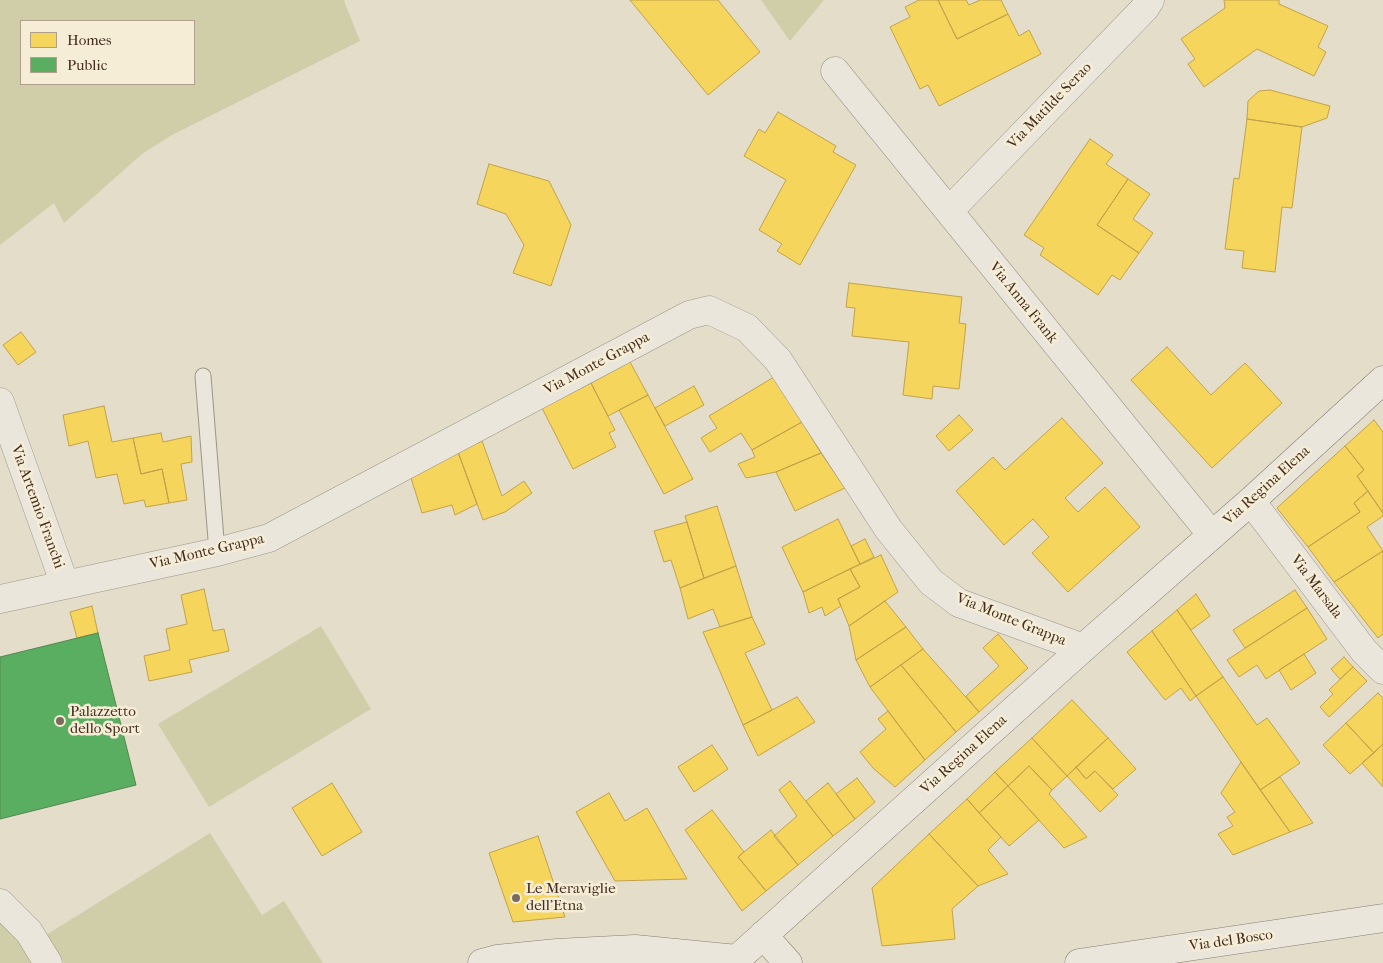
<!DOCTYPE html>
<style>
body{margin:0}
#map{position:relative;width:1383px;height:963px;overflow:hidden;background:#e4ddc9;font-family:"IM FELL French Canon",serif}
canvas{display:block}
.legend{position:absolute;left:20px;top:20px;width:175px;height:65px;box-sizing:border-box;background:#f5edd5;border:1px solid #aea08d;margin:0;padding:6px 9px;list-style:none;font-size:15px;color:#442c21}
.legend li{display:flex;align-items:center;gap:10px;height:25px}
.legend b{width:25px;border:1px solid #aea08d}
</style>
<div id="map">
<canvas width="1383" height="963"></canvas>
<ul class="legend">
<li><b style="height:14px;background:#f6d55c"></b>Homes</li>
<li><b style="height:14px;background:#5aae61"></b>Public</li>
</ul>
</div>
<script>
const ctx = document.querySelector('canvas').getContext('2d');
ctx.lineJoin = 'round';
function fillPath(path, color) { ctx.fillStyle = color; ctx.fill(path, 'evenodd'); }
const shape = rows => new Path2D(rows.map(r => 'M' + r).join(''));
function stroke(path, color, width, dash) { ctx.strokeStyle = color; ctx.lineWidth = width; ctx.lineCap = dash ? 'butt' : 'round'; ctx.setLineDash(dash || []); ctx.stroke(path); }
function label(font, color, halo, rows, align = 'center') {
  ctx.font = font + ' "IM FELL French Canon",serif'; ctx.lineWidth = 5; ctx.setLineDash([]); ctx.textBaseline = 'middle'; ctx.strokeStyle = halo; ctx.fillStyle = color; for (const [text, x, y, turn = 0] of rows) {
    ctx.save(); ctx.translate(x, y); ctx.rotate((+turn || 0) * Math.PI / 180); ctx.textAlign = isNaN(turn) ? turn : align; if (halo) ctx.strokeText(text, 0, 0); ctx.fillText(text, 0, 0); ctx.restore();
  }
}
fillPath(shape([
 [0,0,345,0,344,1,360,41,172,135,142,154,64,223,54,203,0,245],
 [21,21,194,21,194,84,21,84],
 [761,0,824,0,790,41],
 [321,626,371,709,209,807,158,724],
 [210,833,262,915,284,901,323,963,64,963,46,935],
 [0,918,2,920,35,963,0,963]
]), '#d0cea9');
const homes = shape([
 [630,0,718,0,760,52,708,95,630,0],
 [919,0,938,0,957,39,1008,14,1019,36,1029,30,1041,54,939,106,928,85,920,89,890,27,910,17,905,7,919,0],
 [938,0,966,0,969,5,980,0,1001,0,1008,14,957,39,938,0],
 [1224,0,1279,0,1279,4,1328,26,1318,47,1326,52,1314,76,1257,49,1204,87,1188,64,1195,59,1181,39,1225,8,1224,0],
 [1270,90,1330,106,1327,118,1302,127,1247,119,1248,101,1259,91,1270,90],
 [778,112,836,146,833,152,856,165,800,265,777,251,782,244,759,230,786,180,744,156,759,129,765,133,778,112],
 [1247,119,1302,127,1292,208,1282,207,1275,272,1242,268,1244,251,1225,249,1234,178,1239,179,1247,119],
 [1090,139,1113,155,1106,164,1128,179,1097,225,1139,253,1120,280,1112,275,1098,295,1040,255,1044,248,1024,235,1090,139],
 [489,164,549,181,571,225,551,286,513,273,524,245,506,214,477,204,489,164],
 [1128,179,1150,194,1133,219,1153,233,1139,253,1097,225,1128,179],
 [849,283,962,297,959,323,966,324,959,389,933,386,932,399,903,395,909,342,852,336,855,308,846,307,849,283],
 [21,332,36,352,18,365,3,345,21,332],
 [1167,347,1211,395,1245,363,1282,403,1212,468,1131,380,1167,347],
 [630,362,648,395,608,416,591,383,630,362],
 [774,377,802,422,752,450,741,433,710,452,701,438,717,428,709,416,774,377],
 [591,383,615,430,609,433,616,447,573,469,542,408,591,383],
 [694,386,704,405,665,426,655,408,694,386],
 [648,395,693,479,664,494,619,410,648,395],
 [104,406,112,442,133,438,141,474,162,469,169,503,146,507,144,500,124,504,117,474,96,478,88,441,69,446,63,415,104,406],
 [959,415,973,430,949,451,936,436,959,415],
 [1062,418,1103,463,1065,498,1078,512,1105,487,1140,527,1068,592,1032,553,1049,537,1033,519,1004,545,956,491,993,457,1005,470,1062,418],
 [1374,420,1383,432,1383,513,1357,476,1364,470,1345,446,1374,420],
 [802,422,821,453,776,472,746,478,738,464,755,457,752,450,802,422],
 [161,433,163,442,191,436,192,462,181,464,187,500,169,503,162,469,141,474,133,438,161,433],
 [482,441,502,496,524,481,532,493,505,512,483,520,458,452,482,441],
 [1345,446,1364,470,1357,476,1368,491,1354,503,1360,512,1308,547,1277,508,1345,446],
 [458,452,477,504,455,515,452,505,422,513,411,478,458,452],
 [821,453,845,488,795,511,776,472,821,453],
 [1368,491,1383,513,1383,516,1367,527,1383,551,1334,582,1308,547,1360,512,1354,503,1368,491],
 [717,506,736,566,704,578,685,516,717,506],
 [838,519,860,564,803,592,782,547,838,519],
 [687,522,704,578,680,588,671,560,664,562,654,531,687,522],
 [865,539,874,557,860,564,851,546,865,539],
 [1383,551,1383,634,1378,638,1334,582,1383,551],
 [881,555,898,592,849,626,838,599,860,587,850,569,881,555],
 [736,566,752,617,720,627,713,609,688,619,680,588,736,566],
 [850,569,860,587,838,599,841,606,825,616,822,607,809,613,803,592,850,569],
 [204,589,213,631,224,629,229,651,189,660,192,672,149,681,144,656,170,650,166,629,187,624,181,595,204,589],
 [1295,590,1307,608,1245,648,1233,630,1295,590],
 [1196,594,1210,616,1191,630,1177,610,1196,594],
 [885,601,906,627,856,660,849,626,885,601],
 [92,606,98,633,77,638,70,612,92,606],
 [1307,608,1327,639,1266,679,1257,665,1239,677,1227,660,1307,608],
 [1177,610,1223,677,1196,696,1152,631,1177,610],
 [752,617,765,644,745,653,772,710,743,725,703,632,752,617],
 [906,627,923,649,870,687,856,660,906,627],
 [1152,631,1196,696,1190,701,1181,688,1165,700,1127,652,1152,631],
 [998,634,1028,668,979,712,966,696,999,666,983,648,998,634],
 [923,649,979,712,956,732,901,665,923,649],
 [1304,654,1316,673,1291,690,1279,670,1304,654],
 [1344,657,1353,667,1340,679,1331,669,1344,657],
 [901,665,956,732,925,760,870,687,901,665],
 [1353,667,1367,681,1329,717,1320,707,1333,694,1329,690,1353,667],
 [1223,677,1257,725,1267,718,1300,763,1260,790,1196,696,1223,677],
 [1378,693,1383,698,1383,744,1374,753,1346,723,1378,693],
 [797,697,815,722,758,756,743,725,797,697],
 [1072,700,1108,738,1067,776,1032,738,1072,700],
 [888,711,925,760,895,787,873,768,860,752,886,729,878,719,888,711],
 [1346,723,1374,753,1350,774,1323,745,1346,723],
 [1032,738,1067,776,1052,790,1029,766,1008,786,995,772,1032,738],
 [1108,738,1136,769,1113,789,1095,771,1086,779,1076,767,1108,738],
 [1383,744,1383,787,1362,763,1383,744],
 [712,745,728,769,694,792,678,767,712,745],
 [1241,762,1290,832,1233,855,1218,834,1233,826,1227,817,1235,812,1221,793,1241,762],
 [1029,766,1052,790,1049,794,1087,837,1064,848,1008,786,1029,766],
 [1076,767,1086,779,1095,771,1118,795,1100,812,1067,776,1076,767],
 [995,772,1008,786,979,813,967,799,995,772],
 [1280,777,1313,823,1290,832,1260,790,1280,777],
 [857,778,875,802,855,819,836,794,857,778],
 [790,781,833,836,798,865,774,836,797,816,779,790,790,781],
 [332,783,362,832,322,856,292,808,332,783],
 [828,783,855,819,833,836,806,801,828,783],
 [1008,786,1039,820,1009,846,979,813,1008,786],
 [609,793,625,821,647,808,687,879,615,881,576,812,609,793],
 [967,799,1001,837,988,850,1008,874,978,886,929,834,967,799],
 [712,810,744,852,738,857,766,891,742,911,685,830,712,810],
 [771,830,798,865,766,891,738,857,771,830],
 [929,834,978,886,952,909,955,939,882,946,872,888,929,834],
 [538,836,565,917,513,922,489,853,538,836]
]);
fillPath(homes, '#f6d55c');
stroke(homes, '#c1a24a', 1);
const public = shape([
 [98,633,136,785,0,819,0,657,98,633]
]);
fillPath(public, '#5aae61');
stroke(public, '#53874e', 1);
const lane = shape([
 [203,376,217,552]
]);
const street = shape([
 [835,71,1212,535],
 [949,211,1145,8,1150,0],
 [0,402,65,585],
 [1251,501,1364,651,1383,670],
 [0,599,217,552,269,538,689,315,709,310,747,328,778,360,889,530,931,582,959,603,1083,648],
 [0,903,29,932,48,963]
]);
const secondary = shape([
 [763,935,788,963],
 [482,963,497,959,557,953,635,949,737,959,1083,648,1251,501,1383,380],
 [1079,963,1383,918]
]);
stroke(lane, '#9c9689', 17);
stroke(street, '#9c9689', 29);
stroke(secondary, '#867e73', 29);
stroke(lane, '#eae6dc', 15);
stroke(street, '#eae6dc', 28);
stroke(secondary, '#eae6dc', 28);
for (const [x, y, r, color] of [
 [60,721,5,"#7c6a5c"],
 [516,898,5,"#7c6a5c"]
]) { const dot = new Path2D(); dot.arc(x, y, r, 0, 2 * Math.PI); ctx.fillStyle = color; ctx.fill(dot); stroke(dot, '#f5edd5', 2); }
label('15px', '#442c21', '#f5edd5', [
 ["Via Matilde Serao",1050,106,-46],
 ["Via Anna Frank",1023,303,51],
 ["Via Monte Grappa",597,364,-28],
 ["Via Regina Elena",1267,486,-42],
 ["Via Artemio Franchi",37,507,70],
 ["Via Monte Grappa",207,552,-13],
 ["Via Marsala",1316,587,53],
 ["Via Monte Grappa",1011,620,22],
 ["Via Regina Elena",964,755,-42],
 ["Via del Bosco",1231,941,-8]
]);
label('15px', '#442c21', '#f5edd5', [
 ["Palazzetto",70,712],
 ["dello Sport",70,729],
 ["Le Meraviglie",526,889],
 ["dell'Etna",526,906]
], 'left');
</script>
